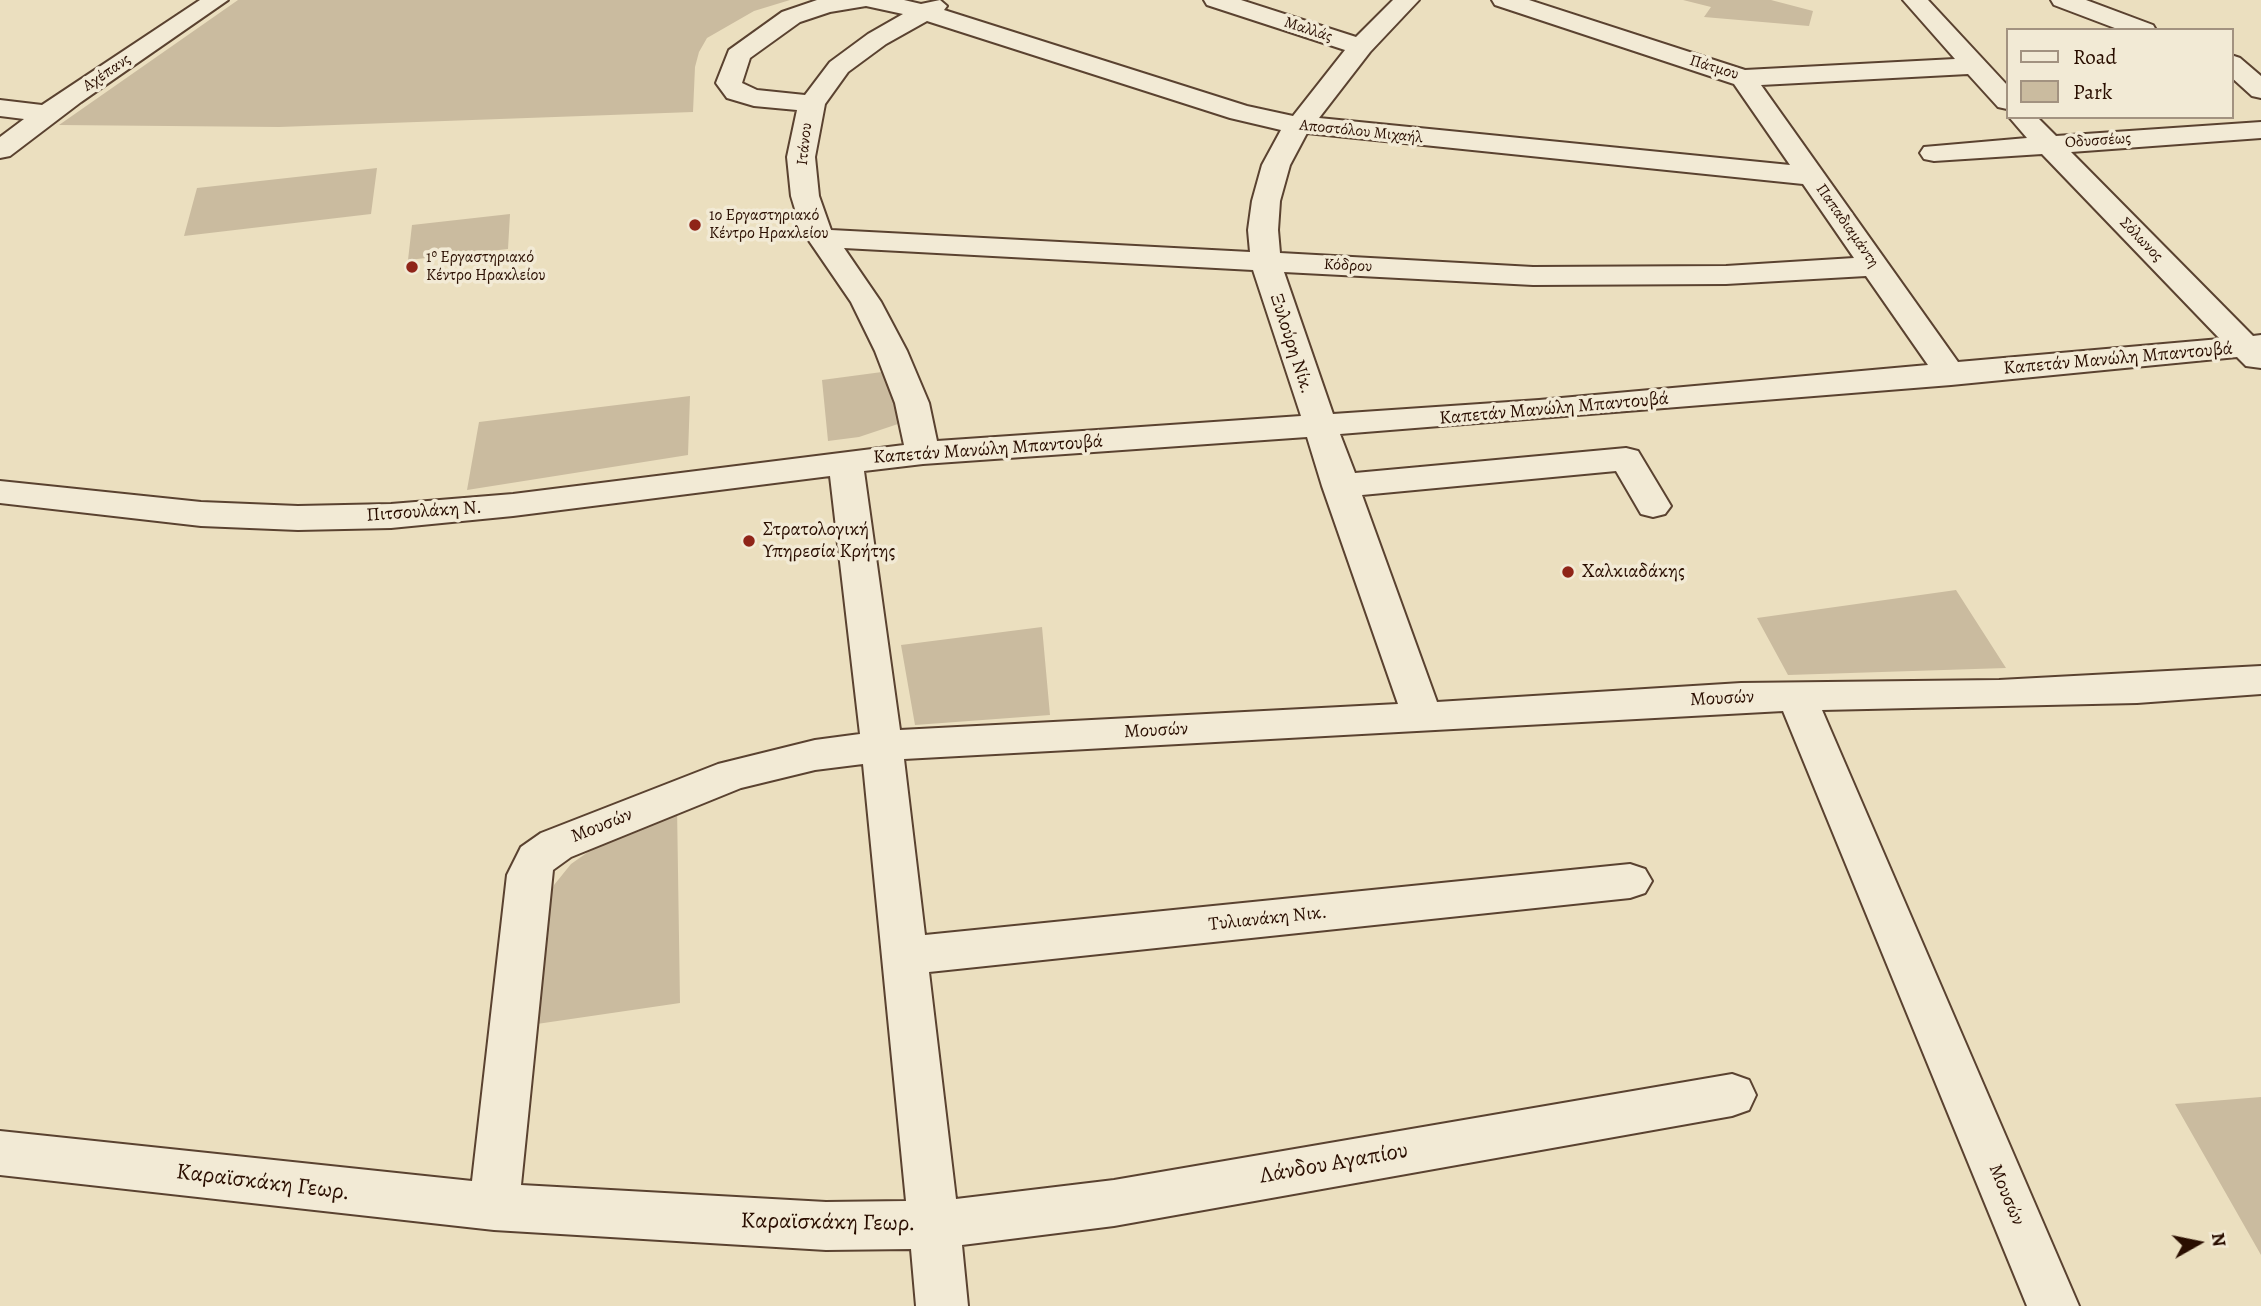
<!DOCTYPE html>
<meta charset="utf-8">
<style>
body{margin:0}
#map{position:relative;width:2261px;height:1306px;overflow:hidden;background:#ebdfbf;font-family:Alegreya,serif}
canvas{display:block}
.legend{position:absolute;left:2006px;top:28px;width:228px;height:91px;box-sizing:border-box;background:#f2ead5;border:2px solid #a29280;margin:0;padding:9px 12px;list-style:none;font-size:21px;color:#2a0e00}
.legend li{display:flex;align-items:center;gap:14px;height:35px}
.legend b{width:35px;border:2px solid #a29280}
.north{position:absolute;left:2163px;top:1208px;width:70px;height:70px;-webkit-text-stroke:5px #f2ead5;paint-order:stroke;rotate:81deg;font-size:19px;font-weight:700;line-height:28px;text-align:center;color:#2a0e00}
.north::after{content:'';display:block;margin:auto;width:24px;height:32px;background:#2a0e00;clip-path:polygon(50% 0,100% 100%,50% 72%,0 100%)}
</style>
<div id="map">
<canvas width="2261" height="1306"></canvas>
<ul class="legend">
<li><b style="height:9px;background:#f2ead5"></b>Road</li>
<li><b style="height:19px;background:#cabb9f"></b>Park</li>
</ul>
<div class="north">N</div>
</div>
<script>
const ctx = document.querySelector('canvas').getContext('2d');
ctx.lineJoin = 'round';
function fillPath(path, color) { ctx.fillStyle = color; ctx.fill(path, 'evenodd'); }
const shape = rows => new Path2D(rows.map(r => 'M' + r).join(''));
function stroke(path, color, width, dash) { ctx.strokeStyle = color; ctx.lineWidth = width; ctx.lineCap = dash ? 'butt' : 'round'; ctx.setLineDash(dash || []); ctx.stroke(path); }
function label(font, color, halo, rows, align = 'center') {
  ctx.font = font + ' Alegreya,serif'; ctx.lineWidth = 7; ctx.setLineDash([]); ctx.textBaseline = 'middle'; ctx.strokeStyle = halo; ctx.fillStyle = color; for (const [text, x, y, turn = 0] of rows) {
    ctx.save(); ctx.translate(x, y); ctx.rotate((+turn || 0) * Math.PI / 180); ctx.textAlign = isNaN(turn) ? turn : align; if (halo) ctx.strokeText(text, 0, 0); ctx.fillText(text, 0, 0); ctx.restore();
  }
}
fillPath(shape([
 [238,0,790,0,754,11,707,38,699,52,695,67,693,112,279,127,59,125],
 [1683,0,1771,0,1813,11,1809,26,1704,17,1711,7],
 [377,168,371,214,184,236,197,188],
 [510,214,508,249,408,260,412,225],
 [882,372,904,422,859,437,828,441,822,380],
 [690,396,688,455,467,490,479,422],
 [1956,590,2006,668,1788,675,1757,618],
 [1042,627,1050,715,915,725,901,645],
 [677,806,680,1003,530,1025,542,914,554,885,571,864,605,840],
 [2261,1097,2261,1255,2175,1104]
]), '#cabb9f');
const minor = shape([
 [200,0,228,0,81,102,10,156,0,158,0,137,24,119,0,116,0,100,42,105,200,0],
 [817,0,904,0,921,4,940,0,947,6,944,10,1247,106,1293,116,1345,50,1207,5,1204,0,1241,0,1356,37,1393,0,1419,0,1370,52,1319,118,1790,165,1734,84,1495,5,1492,0,1529,0,1745,70,1955,59,1903,0,1928,0,2007,85,2007,109,1998,107,1968,74,1761,85,1958,362,2220,339,2042,154,1934,161,1924,159,1920,153,1924,147,2027,138,2009,117,2037,117,2056,136,2261,122,2261,138,2071,152,2253,336,2261,335,2261,368,2246,366,2237,357,1951,385,1340,434,1355,473,1626,448,1638,451,1671,506,1665,514,1653,517,1641,514,1616,471,1362,495,1437,702,1741,683,1999,680,2261,666,2261,694,2137,703,1822,710,2079,1306,2027,1306,1783,711,904,759,925,935,1630,864,1645,869,1652,881,1645,893,1630,898,929,972,956,1199,1114,1180,1732,1074,1749,1080,1756,1095,1749,1110,1732,1116,1114,1226,962,1245,968,1306,916,1306,911,1249,826,1250,494,1230,0,1175,0,1131,472,1181,507,875,521,847,541,833,718,764,815,740,860,734,830,476,513,516,391,528,298,530,201,526,0,503,0,481,201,502,298,506,391,504,513,494,904,445,895,403,875,351,851,302,801,229,791,196,787,157,797,110,754,106,727,98,716,83,729,50,782,12,817,0],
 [866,6,903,14,868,34,830,62,805,95,757,90,742,83,750,58,800,22,830,12,866,6],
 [927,21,1230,118,1281,130,1262,165,1252,201,1248,230,1250,252,831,230,819,196,815,157,825,104,848,72,886,44,927,21],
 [1307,133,1803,184,1854,258,1726,266,1533,267,1280,253,1278,230,1280,201,1290,165,1307,133],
 [844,248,1253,270,1301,416,937,441,929,403,907,351,881,302,844,248],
 [1284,272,1533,285,1726,284,1866,276,1928,365,1539,400,1333,414,1284,272],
 [1307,437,1322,486,1398,704,900,730,864,471,923,464,1307,437],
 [863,764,906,1201,826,1202,521,1185,553,870,571,857,741,788,815,770,863,764],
 [2051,0,2086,0,2153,25,2156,30,2120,30,2054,5,2051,0],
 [2231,55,2240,58,2261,76,2261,98,2252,96,2231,77,2231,55]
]);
stroke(minor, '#5a4230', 4);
fillPath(minor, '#f2ead5');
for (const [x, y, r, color] of [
 [695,225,7,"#8f2418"],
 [412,267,7,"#8f2418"],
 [749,541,7,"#8f2418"],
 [1568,572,7,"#8f2418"]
]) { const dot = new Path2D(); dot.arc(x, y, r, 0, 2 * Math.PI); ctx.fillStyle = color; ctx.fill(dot); stroke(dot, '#f2ead5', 2.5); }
label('16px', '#2a0e00', '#f2ead5', [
 ["Μαλλάς",1308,30,18],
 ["Πάτμου",1714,68,17],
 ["Αχέπανς",107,73,-34],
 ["Αποστόλου Μιχαήλ",1361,132,6],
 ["Οδυσσέως",2098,141,-4],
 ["Ιτάνου",805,144,-84],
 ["Παπαδιαμάντη",1847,226,55],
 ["Σόλωνος",2141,240,46],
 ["Κόδρου",1348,266,3]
]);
label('16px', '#2a0e00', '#f2ead5', [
 ["1ο Εργαστηριακό",709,216],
 ["Κέντρο Ηρακλείου",709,234],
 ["1⁰ Εργαστηριακό",426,258],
 ["Κέντρο Ηρακλείου",426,276]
], 'left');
label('19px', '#2a0e00', '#f2ead5', [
 ["Ξυλούρη Νίκ.",1291,344,72],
 ["Καπετάν Μανώλη Μπαντουβά",2118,359,-5],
 ["Καπετάν Μανώλη Μπαντουβά",1554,409,-5],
 ["Καπετάν Μανώλη Μπαντουβά",988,450,-4],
 ["Πιτσουλάκη Ν.",424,512,-4],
 ["Μουσών",1722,699,-3],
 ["Μουσών",1156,731,-3],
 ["Μουσών",602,826,-22],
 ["Τυλιανάκη Νικ.",1268,919,-6],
 ["Μουσών",2006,1195,67]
]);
label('19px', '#2a0e00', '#f2ead5', [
 ["Στρατολογική",763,530],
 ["Υπηρεσία Κρήτης",763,552],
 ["Χαλκιαδάκης",1582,572]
], 'left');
label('23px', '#2a0e00', '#f2ead5', [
 ["Λάνδου Αγαπίου",1334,1164,-10],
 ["Καραϊσκάκη Γεωρ.",263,1183,7],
 ["Καραϊσκάκη Γεωρ.",828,1223,1]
]);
</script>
